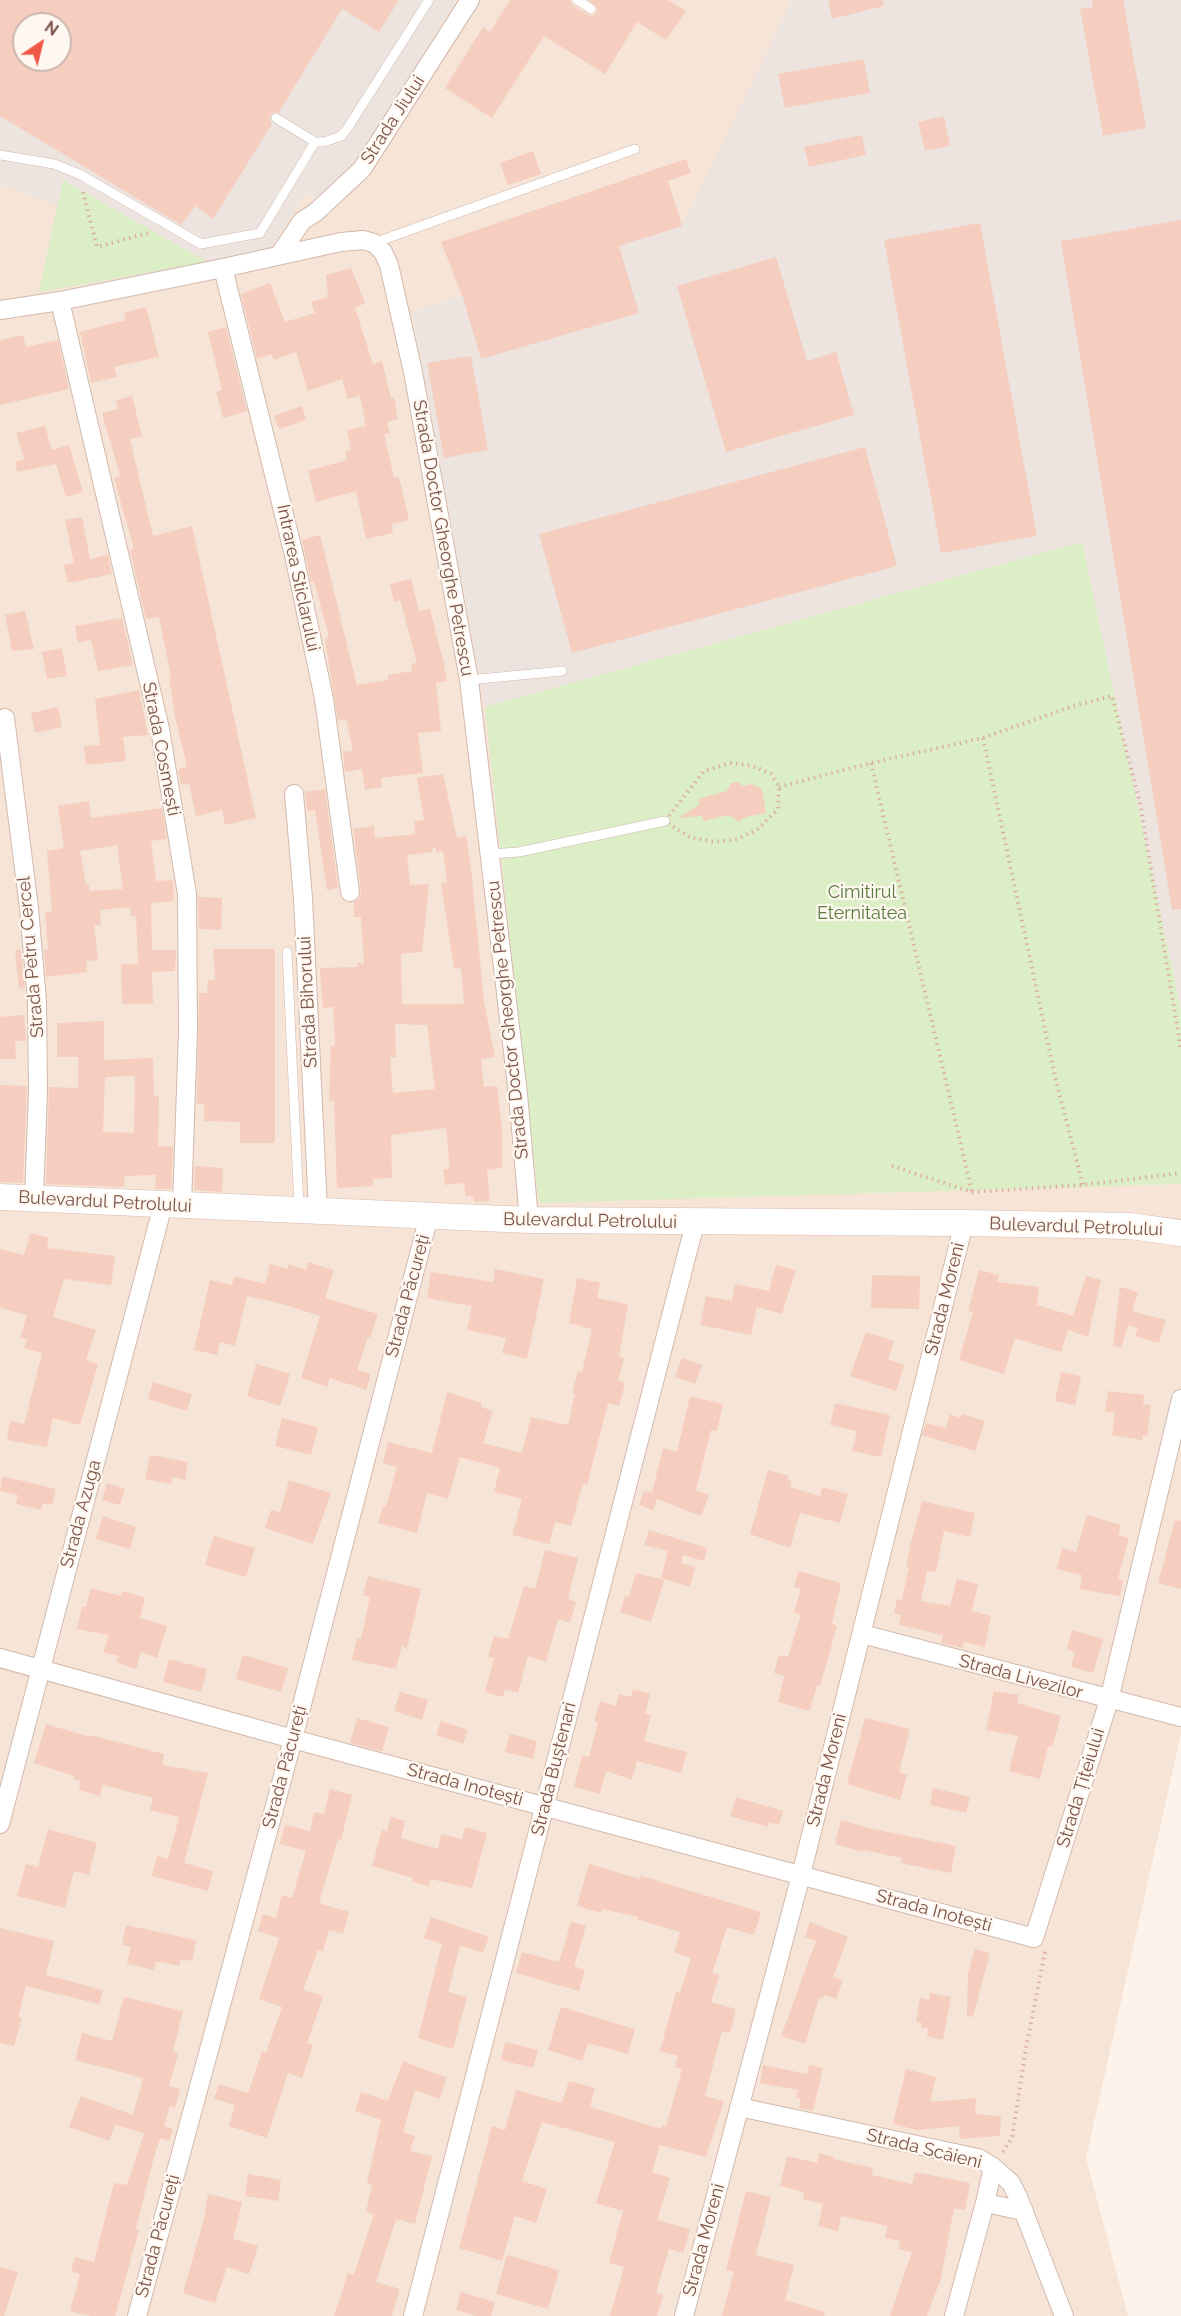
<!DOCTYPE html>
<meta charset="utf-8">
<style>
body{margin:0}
#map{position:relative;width:1181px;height:2316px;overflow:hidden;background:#fef3ea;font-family:Raleway,sans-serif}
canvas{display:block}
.north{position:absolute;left:12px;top:12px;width:60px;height:60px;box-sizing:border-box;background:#fff8f1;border:2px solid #cbb7ae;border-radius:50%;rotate:35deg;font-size:16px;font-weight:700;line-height:24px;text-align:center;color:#7c554a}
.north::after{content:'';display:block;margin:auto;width:21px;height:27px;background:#ef5747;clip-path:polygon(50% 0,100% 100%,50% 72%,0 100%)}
</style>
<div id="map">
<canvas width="1181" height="2316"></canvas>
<div class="north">N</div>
</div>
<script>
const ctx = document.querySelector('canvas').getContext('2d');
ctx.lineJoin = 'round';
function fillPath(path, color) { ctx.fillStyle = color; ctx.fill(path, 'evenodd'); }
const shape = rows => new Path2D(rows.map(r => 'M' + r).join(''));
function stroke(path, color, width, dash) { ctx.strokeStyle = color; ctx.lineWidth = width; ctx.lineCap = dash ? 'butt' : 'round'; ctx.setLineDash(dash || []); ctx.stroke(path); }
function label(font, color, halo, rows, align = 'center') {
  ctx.font = font + ' Raleway,sans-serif'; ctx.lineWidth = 4.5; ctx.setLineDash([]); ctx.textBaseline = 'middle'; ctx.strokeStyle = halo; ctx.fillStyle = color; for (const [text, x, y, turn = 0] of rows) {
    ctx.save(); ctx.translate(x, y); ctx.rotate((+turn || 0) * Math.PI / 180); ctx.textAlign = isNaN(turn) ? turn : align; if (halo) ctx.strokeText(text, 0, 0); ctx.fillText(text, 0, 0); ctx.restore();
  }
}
fillPath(shape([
 [0,0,1181,0,1181,1734,1086,2158,1128,2316,0,2316],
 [24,24,60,24,60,60,24,60]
]), '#f6e4d7');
fillPath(shape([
 [0,0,456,0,352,170,321,202,306,193,271,248,196,265,39,292,57,206,8,187,0,188],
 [24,24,60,24,60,60,24,60],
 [792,0,1181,0,1181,1018,1082,542,485,707,412,311,682,226]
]), '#ede4df');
fillPath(shape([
 [63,180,207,262,39,292],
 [1082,542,1181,1010,1181,1184,539,1203,485,707]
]), '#dbeec6');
fillPath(shape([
 [0,0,399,0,379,32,342,9,279,112,271,114,269,118,272,124,213,219,195,206,181,225,0,116],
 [24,24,60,24,60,60,24,60],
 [510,0,570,0,573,6,590,16,595,15,598,9,589,0,668,0,686,11,666,40,637,22,605,74,544,36,492,118,445,88,483,27,490,32],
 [828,0,883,0,884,6,832,19],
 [1092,0,1123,0,1146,128,1103,136,1080,9,1093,7],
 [864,59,870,93,785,108,778,74],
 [944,116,950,146,925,151,918,122],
 [862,135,866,155,809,167,804,147],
 [533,151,541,174,508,185,500,163],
 [686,159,691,173,668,181,682,226,619,246,639,313,481,359,463,298,441,242],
 [1181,220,1181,909,1172,910,1061,241],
 [980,223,1037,536,941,553,884,240],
 [776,257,807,361,836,352,854,415,726,452,677,286],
 [351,268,365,303,355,308,373,364,382,361,391,398,394,397,398,419,387,422,390,433,384,434,394,478,399,477,409,520,391,524,393,533,366,539,356,491,316,502,308,471,347,460,345,452,351,450,347,430,366,426,360,396,348,399,342,379,308,391,296,352,274,360,271,354,257,359,241,294,270,283,285,322,315,313,311,302,328,297,326,275],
 [146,307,159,357,114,367,117,377,91,383,80,332,126,320,124,313],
 [226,327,247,411,223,418,216,392,222,390,208,332],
 [23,335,26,347,58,340,69,389,0,405,0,340],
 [471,356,488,450,444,458,427,363],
 [132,396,142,436,130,439,153,536,192,526,256,818,225,825,222,810,196,816,189,783,181,785,178,769,186,767,186,762,175,716,169,677,171,677,159,617,146,619,130,550,134,549,114,478,120,476,102,413,118,409,116,400],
 [302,406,306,420,279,429,274,416],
 [45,426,52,450,69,445,83,492,66,497,56,464,17,472,15,462,24,459,16,433],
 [865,447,897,566,572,653,539,534],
 [82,517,90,559,108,555,112,574,68,583,64,565,74,563,65,520],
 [320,535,357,685,388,680,388,675,412,671,411,664,417,663,400,600,394,602,390,584,411,579,419,611,430,609,444,664,447,681,436,683,441,731,418,733,423,773,381,778,382,787,365,790,362,769,345,772,343,752,353,751,346,719,338,721,325,639,329,636,314,581,311,582,302,540],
 [25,611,34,649,12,651,5,615],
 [122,618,133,665,98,671,91,640,78,643,75,626],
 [62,648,67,676,47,679,42,652],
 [139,690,148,735,123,737,126,761,86,765,84,746,100,745,95,699],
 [58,707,62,727,35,733,31,713],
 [443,774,457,838,466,836,471,868,484,1002,495,1057,481,1059,484,1087,497,1086,502,1130,502,1168,487,1170,490,1201,474,1202,473,1196,466,1197,464,1183,445,1185,443,1169,450,1169,446,1128,391,1135,392,1178,373,1179,373,1186,337,1188,334,1101,329,1101,331,1046,335,1046,333,1007,323,1008,320,968,358,967,358,962,364,964,361,917,354,917,354,902,360,897,361,891,353,829,374,826,375,838,415,834,414,821,424,820,417,778],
 [433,848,436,848,436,852,443,851,447,882,441,883,454,969,461,968,464,1004,402,1004,401,954,422,952,429,884,410,885,407,855,432,852],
 [395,1024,427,1025,435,1089,393,1093,390,1057,396,1057],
 [738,782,743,786,752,784,762,789,766,813,746,817,739,822,729,815,704,821,702,816,678,818,699,805,698,799,727,791,731,783],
 [325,789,338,888,327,890,315,810,307,811,305,792],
 [89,801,91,818,162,808,167,839,151,841,156,881,173,880,174,901,151,903,152,950,176,950,175,971,152,972,153,1004,122,1004,121,964,138,964,136,916,131,917,130,907,100,910,101,925,94,925,98,960,86,961,87,972,46,977,44,950,48,950,45,912,52,912,47,851,64,848,58,806],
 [117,845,123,889,89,891,89,884,86,884,80,851],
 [198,897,222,898,221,930,199,929],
 [213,949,275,949,275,1143,240,1143,240,1122,204,1121,204,1104,197,1104,199,993,207,993,208,980,215,980],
 [15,950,21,950,25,988,19,989],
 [24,1015,26,1041,15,1041,16,1059,0,1059,0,1017],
 [104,1021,104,1060,153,1058,154,1096,159,1096,158,1146,173,1147,171,1189,155,1189,156,1175,125,1176,124,1187,46,1184,49,1087,78,1088,78,1057,57,1057,57,1023],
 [135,1076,134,1133,103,1132,105,1077],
 [0,1085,27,1086,23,1183,0,1182],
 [195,1166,223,1168,222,1192,194,1190],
 [30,1233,49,1238,47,1248,115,1256,111,1285,64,1279,53,1317,96,1330,86,1360,98,1364,80,1425,53,1418,47,1447,7,1440,10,1421,24,1424,42,1353,24,1348,27,1339,20,1338,27,1315,0,1308,0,1249,24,1255],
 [308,1262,334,1270,325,1298,378,1314,370,1338,368,1337,357,1370,371,1374,366,1390,330,1378,327,1387,301,1378,320,1316,279,1303,247,1296,235,1346,220,1342,217,1355,194,1350,210,1280,232,1285,234,1276,265,1284,270,1264,287,1269,289,1264,306,1270],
 [776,1265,796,1270,782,1314,757,1307,751,1335,700,1325,706,1296,732,1301,735,1284,769,1291],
 [495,1269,544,1279,527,1359,502,1353,506,1338,467,1330,472,1306,427,1298,431,1272,493,1282],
 [979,1270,999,1275,997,1282,1039,1287,1037,1305,1073,1316,1086,1276,1101,1280,1088,1337,1068,1330,1061,1352,1015,1338,1004,1374,959,1360,973,1312,968,1311],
 [872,1275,920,1276,919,1309,871,1308],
 [577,1278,600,1283,597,1298,628,1304,619,1357,624,1358,618,1381,625,1383,619,1406,608,1403,587,1485,583,1484,571,1526,555,1522,549,1544,512,1535,522,1499,494,1492,500,1468,460,1457,448,1499,427,1493,417,1533,378,1523,383,1506,386,1507,397,1467,383,1463,388,1442,432,1453,447,1392,482,1403,481,1407,493,1411,483,1443,522,1453,531,1417,568,1425,575,1394,572,1393,578,1371,582,1372,592,1329,569,1323],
 [1120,1287,1138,1292,1132,1311,1166,1320,1159,1343,1135,1336,1138,1328,1128,1325,1121,1348,1113,1346],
 [866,1332,894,1341,888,1359,904,1365,896,1391,850,1376],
 [682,1358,702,1365,695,1384,675,1377],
 [256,1364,290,1374,280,1406,247,1396],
 [1061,1372,1081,1376,1075,1405,1055,1401],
 [153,1382,192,1394,187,1411,148,1399],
 [1108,1391,1144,1395,1143,1404,1151,1405,1147,1436,1143,1435,1142,1440,1112,1435,1115,1413,1105,1412],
 [690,1396,723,1404,717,1431,711,1430,696,1490,709,1495,701,1516,657,1499,653,1510,639,1505,644,1491,652,1493,663,1448,677,1452],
 [835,1403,890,1415,881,1457,852,1451,857,1431,830,1425],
 [950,1414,960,1418,962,1414,985,1421,975,1451,922,1435,926,1423,946,1428],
 [282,1418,318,1427,311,1455,275,1446],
 [150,1455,188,1462,185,1480,172,1477,171,1484,145,1479],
 [768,1470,789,1476,788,1480,792,1481,790,1487,820,1496,822,1487,848,1494,840,1523,800,1513,790,1548,750,1534],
 [2,1476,56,1489,52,1505,43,1503,41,1510,16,1504,18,1495,0,1491],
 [289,1480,331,1493,313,1544,265,1528,271,1510,280,1512],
 [107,1483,125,1489,120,1505,102,1500],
 [922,1501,975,1513,970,1537,944,1531,936,1572,927,1571,921,1601,950,1606,957,1579,978,1584,972,1611,991,1616,985,1647,964,1642,962,1648,941,1643,943,1635,899,1625,901,1615,894,1613,897,1599,902,1600,909,1567,906,1567,910,1546],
 [1087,1515,1121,1525,1118,1535,1129,1538,1118,1579,1123,1580,1120,1596,1080,1589,1082,1575,1057,1569,1062,1548,1076,1552],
 [103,1516,136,1527,130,1549,96,1539],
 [1175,1520,1181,1521,1181,1589,1158,1583],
 [649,1530,707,1548,704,1561,683,1555,681,1563,695,1567,690,1587,661,1578,668,1551,644,1545],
 [214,1536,255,1548,246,1577,205,1565],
 [545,1550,578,1558,568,1599,576,1602,570,1623,558,1619,546,1662,528,1656,518,1693,505,1689,503,1697,485,1692,494,1658,488,1657,494,1636,508,1639,524,1586,535,1589],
 [798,1571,841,1583,832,1624,837,1626,820,1686,817,1685,810,1711,778,1702,784,1676,774,1673,779,1655,788,1657,801,1615,794,1613,801,1589,794,1587],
 [636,1573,664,1580,651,1622,620,1612,625,1596,629,1597],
 [368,1576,421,1589,407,1649,402,1645,396,1669,352,1660,357,1638,361,1639,370,1597,363,1596],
 [91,1588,121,1596,123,1591,145,1598,140,1618,167,1626,157,1658,141,1652,136,1669,116,1662,118,1656,103,1652,109,1635,77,1629,82,1607,86,1607],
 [1072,1630,1103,1639,1093,1673,1071,1667,1075,1652,1067,1649],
 [243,1655,288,1668,281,1692,236,1679],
 [169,1659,207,1669,201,1692,163,1682],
 [633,1689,650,1694,645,1714,651,1715,644,1741,687,1752,681,1773,637,1761,632,1780,606,1771,600,1794,574,1787,582,1755,589,1757,598,1722,594,1721,600,1701,616,1706,619,1694,631,1697],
 [994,1691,1019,1695,1017,1703,1061,1716,1052,1747,1048,1746,1040,1779,1009,1771,1018,1736,986,1730],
 [400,1692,428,1700,422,1720,394,1711],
 [357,1718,389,1727,382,1751,350,1743],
 [865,1718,910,1729,899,1772,907,1775,900,1800,847,1784],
 [441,1721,468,1730,463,1744,436,1735],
 [46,1724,90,1737,90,1735,164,1754,162,1765,208,1773,184,1863,213,1871,208,1891,152,1876,157,1856,168,1859,179,1817,150,1810,153,1798,103,1785,100,1796,79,1790,81,1781,73,1779,74,1776,34,1763],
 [510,1734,537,1741,533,1759,505,1752],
 [933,1788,970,1797,966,1813,930,1805],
 [330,1789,352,1795,341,1840,338,1839,319,1903,349,1912,343,1934,329,1930,323,1951,318,1950,303,1990,323,1996,307,2043,313,2045,302,2078,288,2073,267,2138,229,2126,235,2105,214,2099,219,2084,248,2093,262,2051,266,2053,282,2007,259,1999,279,1938,258,1931,263,1914,276,1918,282,1895,292,1898,306,1851,280,1844,285,1825,310,1831,314,1812,324,1814],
 [736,1797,783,1811,779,1825,769,1822,768,1827,730,1816],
 [391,1817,405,1821,401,1838,438,1849,441,1834,462,1839,465,1827,487,1833,472,1888,430,1879,429,1886,412,1882,413,1878,372,1866,382,1830,387,1831],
 [841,1820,873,1829,956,1846,951,1873,901,1863,902,1858,863,1850,863,1852,835,1844],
 [48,1829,97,1843,89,1875,74,1871,65,1908,17,1896,26,1864,38,1867],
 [589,1864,640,1879,640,1876,657,1880,657,1881,761,1912,754,1935,727,1927,712,1973,719,1975,711,2002,736,2009,730,2033,722,2031,705,2096,724,2101,706,2157,660,2145,652,2172,670,2178,657,2220,690,2229,683,2253,669,2249,656,2293,663,2295,657,2316,610,2316,624,2267,609,2263,623,2211,596,2203,615,2142,542,2122,522,2181,547,2189,536,2223,515,2216,502,2261,459,2248,492,2126,505,2130,516,2090,562,2103,569,2081,595,2088,590,2107,661,2129,662,2125,666,2127,682,2069,675,2067,678,2056,660,2051,676,1992,680,1993,691,1958,674,1952,680,1932,637,1919,638,1917,602,1909,601,1913,577,1906],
 [431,1917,489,1937,483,1953,460,1945,448,1992,467,1997,453,2049,418,2038,442,1944,424,1938],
 [571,1922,586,1926,574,1966,585,1970,579,1991,516,1973,522,1952,559,1962],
 [810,1922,848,1937,833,1977,843,1980,836,1999,824,1995,822,1999,819,1998,805,2044,781,2036,816,1941,805,1937],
 [126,1925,196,1940,192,1961,181,1959,179,1966,156,1961,154,1970,127,1964,131,1947,122,1945],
 [0,1928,54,1941,46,1975,103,1990,99,2004,26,1986,18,2017,22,2018,14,2046,0,2043],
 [975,1949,990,1953,973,2017,967,2016,968,1974],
 [930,1993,951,1997,943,2040,927,2036,928,2028,921,2028,922,2023,916,2022,920,1998,929,2000],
 [124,1997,183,2011,173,2052,178,2054,169,2086,180,2089,175,2108,170,2106,164,2126,173,2129,169,2141,160,2138,152,2164,136,2229,139,2230,115,2316,91,2316,70,2311,80,2274,71,2271,75,2257,94,2262,114,2183,127,2185,144,2133,115,2125,109,2141,69,2127,81,2096,133,2115,143,2078,75,2060,82,2033,112,2041],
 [561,2007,635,2029,628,2054,588,2043,582,2061,548,2050],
 [505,2042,538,2050,533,2068,501,2060],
 [403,2061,447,2078,439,2099,415,2090,403,2132,415,2136,410,2151,432,2156,415,2224,396,2219,376,2282,400,2289,392,2316,334,2316,348,2273,354,2275,374,2214,366,2212,372,2185,367,2183,381,2120,355,2111,361,2092,388,2101],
 [763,2065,807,2074,809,2065,823,2068,813,2111,799,2108,801,2099,796,2098,798,2090,760,2083],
 [906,2069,936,2077,930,2102,976,2098,975,2114,1001,2116,1000,2136,960,2139,959,2126,917,2130,893,2124],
 [820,2153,834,2157,834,2159,873,2168,872,2175,912,2184,915,2172,970,2183,965,2210,954,2208,941,2278,927,2316,890,2316,912,2252,898,2249,900,2241,885,2238,888,2226,841,2216,838,2231,818,2226,823,2204,803,2199,804,2192,780,2186,787,2156,817,2163],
 [248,2174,281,2180,278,2201,245,2196],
 [746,2191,771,2197,756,2255,794,2265,785,2300,825,2312,824,2316,722,2316,734,2272,726,2270],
 [208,2194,242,2202,233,2239,258,2246,249,2274,227,2267,215,2303,183,2293,204,2219],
 [507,2255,559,2270,548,2309,496,2294],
 [0,2267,18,2272,4,2316,0,2316],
 [461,2292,495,2302,491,2316,476,2316,456,2310]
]), '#f5cebf');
const lane = shape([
 [577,0,591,9],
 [276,118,315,142],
 [0,155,54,164,79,174,201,244,260,233,315,142,324,142,341,136,347,129,429,0],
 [374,243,635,149],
 [469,680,562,671],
 [489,854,519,852,665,821],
 [287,952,299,1207]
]);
const street = shape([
 [280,254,302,221,316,212,362,169,470,0],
 [223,268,294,555,324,699,350,892],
 [60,301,160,729,187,894,188,1031,182,1205],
 [0,310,60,301,223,268,341,242,363,240,374,243,383,252,389,265,413,372,469,680,518,1094,529,1220],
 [5,718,29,908,37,1001,38,1091,34,1198],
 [294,794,303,898,318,1210],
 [862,1634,1181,1717],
 [0,1658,293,1739,1034,1938,1109,1700,1181,1399],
 [0,1824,163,1205],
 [739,2107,978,2158,993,2167,1011,2183,1018,2197,1064,2316],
 [985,2203,1024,2211],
 [137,2316,293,1739,429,1216],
 [413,2316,695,1223],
 [684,2316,801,1875,964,1223],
 [954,2316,985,2203,993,2167]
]);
const secondary = shape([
 [0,1197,529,1220,964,1223,1130,1226,1181,1233]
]);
stroke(lane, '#d2b9ad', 10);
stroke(street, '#d2b9ad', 20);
stroke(secondary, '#d8bbad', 27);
stroke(shape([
 [83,192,97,247,152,232],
 [983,738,1056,1081,1083,1185],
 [730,763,753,766,771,774,779,787,778,809,757,830,737,839,716,842,691,838,665,821,704,771,730,763],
 [871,763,972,1192],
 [779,787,871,763,983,738,1073,706,1112,696,1140,803,1181,1050],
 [892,1166,972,1192,1083,1185,1181,1173],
 [1003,2152,1012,2138,1026,2048,1045,1952]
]), '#dbb0a1', 4, [1.5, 4.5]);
stroke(lane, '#fff', 9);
stroke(street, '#fff', 18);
stroke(secondary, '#fff', 26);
label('18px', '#7c554a', '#fff8f1', [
 ["Strada Jiului",393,120,-57],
 ["Strada Doctor Gheorghe Petrescu",443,538,80],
 ["Intrarea Sticlarului",298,578,78],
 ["Strada Cosmești",161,749,79],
 ["Strada Petru Cercel",31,957,-95],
 ["Strada Bihorului",308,1002,-93],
 ["Strada Doctor Gheorghe Petrescu",508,1020,-96],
 ["Bulevardul Petrolului",105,1202,3],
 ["Bulevardul Petrolului",590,1221,1],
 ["Bulevardul Petrolului",1076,1227,2],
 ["Strada Păcureți",408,1296,-75],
 ["Strada Moreni",945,1299,-76],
 ["Strada Azuga",81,1514,-75],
 ["Strada Livezilor",1021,1677,15],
 ["Strada Păcureți",285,1767,-75],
 ["Strada Buștenari",554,1769,-76],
 ["Strada Moreni",827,1770,-76],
 ["Strada Inotești",465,1785,15],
 ["Strada Țițeiului",1081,1788,-73],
 ["Strada Inotești",934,1911,15],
 ["Strada Scăieni",924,2149,14],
 ["Strada Păcureți",158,2236,-75],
 ["Strada Moreni",704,2240,-75]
]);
label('18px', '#587c3e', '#fff8f1', [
 ["Cimitirul",862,893],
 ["Eternitatea",862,914]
]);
</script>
